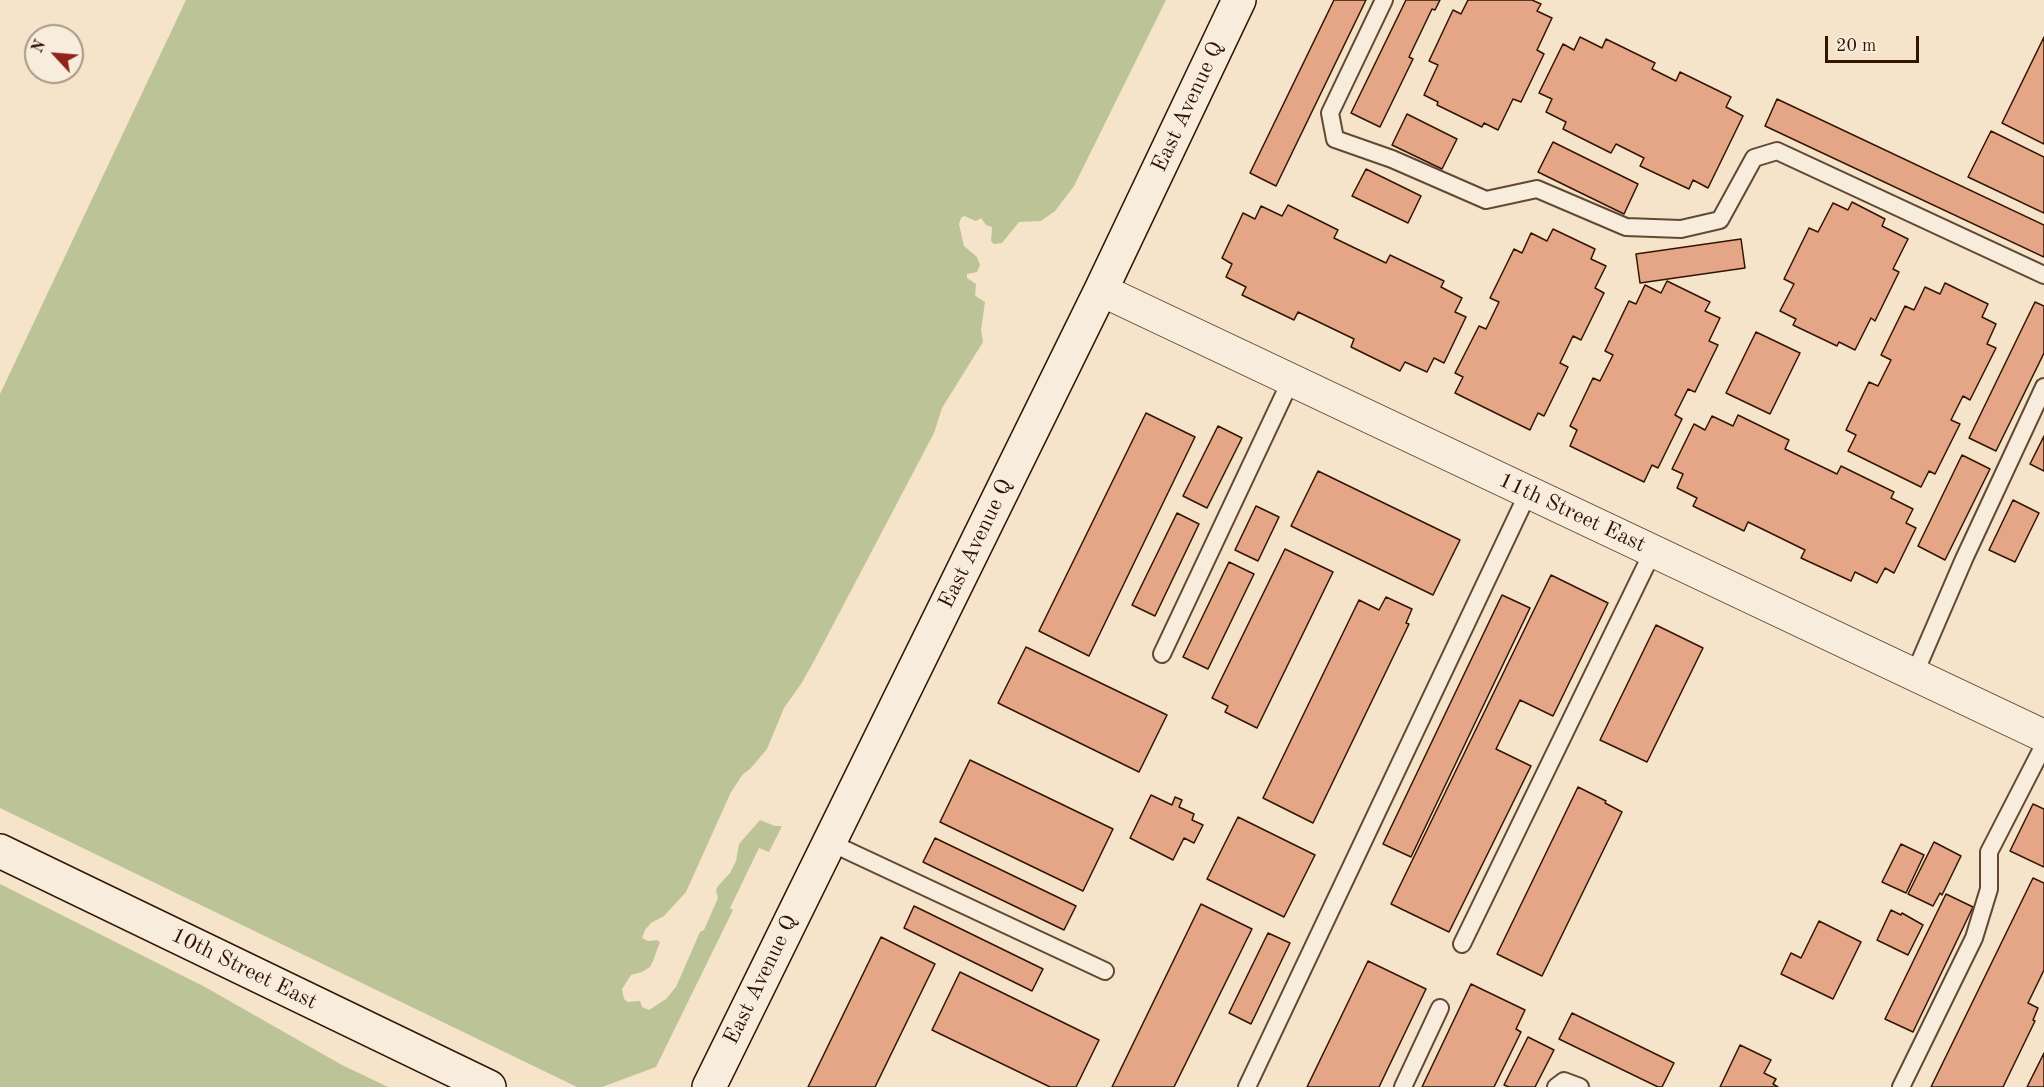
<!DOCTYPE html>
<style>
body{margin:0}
#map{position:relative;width:2044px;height:1087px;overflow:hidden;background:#f5e3ca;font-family:"Old Standard TT",serif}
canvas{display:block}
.north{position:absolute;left:24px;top:24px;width:60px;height:60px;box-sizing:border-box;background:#f8eddd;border:2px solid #a99785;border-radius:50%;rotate:296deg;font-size:16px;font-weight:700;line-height:24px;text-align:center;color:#321500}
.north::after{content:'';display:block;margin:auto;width:21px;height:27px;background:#8f2418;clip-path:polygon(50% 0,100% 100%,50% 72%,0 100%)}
.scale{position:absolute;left:1825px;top:36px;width:94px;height:27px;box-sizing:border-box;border:3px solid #321500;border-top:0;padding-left:8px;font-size:18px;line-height:21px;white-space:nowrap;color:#321500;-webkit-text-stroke:4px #f8eddd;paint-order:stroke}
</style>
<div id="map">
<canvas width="2044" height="1087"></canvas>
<div class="north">N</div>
<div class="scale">20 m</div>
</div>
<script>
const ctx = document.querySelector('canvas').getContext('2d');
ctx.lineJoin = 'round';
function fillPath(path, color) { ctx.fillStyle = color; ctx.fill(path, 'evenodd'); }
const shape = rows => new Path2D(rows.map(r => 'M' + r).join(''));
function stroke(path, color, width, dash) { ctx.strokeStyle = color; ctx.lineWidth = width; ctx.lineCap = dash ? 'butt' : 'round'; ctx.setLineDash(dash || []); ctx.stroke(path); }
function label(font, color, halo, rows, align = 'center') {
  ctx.font = font + ' "Old Standard TT",serif'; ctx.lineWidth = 4.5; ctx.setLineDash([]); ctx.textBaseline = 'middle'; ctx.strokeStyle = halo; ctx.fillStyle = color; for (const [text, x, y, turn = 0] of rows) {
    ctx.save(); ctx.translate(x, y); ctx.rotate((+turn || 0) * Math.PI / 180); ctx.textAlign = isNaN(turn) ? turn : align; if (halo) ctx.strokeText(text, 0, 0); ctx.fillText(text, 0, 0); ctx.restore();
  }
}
fillPath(shape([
 [186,0,1166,0,1074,186,1055,211,1041,221,1019,222,1002,243,994,244,991,241,992,227,986,225,981,218,976,221,964,216,961,218,959,224,964,246,977,257,980,265,977,272,967,274,967,278,976,284,975,295,977,297,985,302,981,330,983,342,942,408,934,433,814,661,801,684,784,708,767,749,750,769,743,774,731,792,686,892,664,916,651,923,645,930,642,938,648,941,657,940,660,942,653,961,650,967,642,972,631,975,622,989,624,999,628,1002,640,1001,642,1007,649,1010,666,999,676,987,700,932,704,930,718,898,716,890,718,886,730,873,736,861,739,844,760,820,775,826,782,826,769,852,759,848,730,908,733,910,656,1067,602,1087,577,1087,0,808,0,394],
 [0,884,205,987,342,1065,388,1087,0,1087]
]), '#bcc497');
const building = shape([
 [1334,0,1366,0,1276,186,1250,173,1334,0],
 [1406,0,1440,0,1435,10,1432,9,1409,57,1413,59,1380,127,1351,113,1406,0],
 [1468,0,1532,0,1541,4,1537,11,1552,18,1537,50,1544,54,1521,102,1513,99,1498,130,1484,123,1482,127,1437,105,1438,102,1424,95,1438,65,1429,61,1453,10,1461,14,1468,0],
 [1580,37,1602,48,1606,39,1655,63,1652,69,1676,81,1680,72,1731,97,1726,107,1743,116,1708,188,1693,180,1689,189,1640,166,1644,158,1616,144,1611,153,1563,129,1566,122,1546,112,1552,99,1539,93,1563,44,1574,50,1580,37],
 [2044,37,2044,144,2002,123,2044,37],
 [1777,99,2044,225,2044,257,1765,126,1777,99],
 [1407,114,1457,139,1442,169,1392,145,1407,114],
 [1991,131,2044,157,2044,213,1968,177,1991,131],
 [1553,142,1638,184,1624,214,1538,172,1553,142],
 [1366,169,1421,196,1408,223,1352,196,1366,169],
 [1852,202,1885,219,1882,226,1908,239,1893,269,1899,272,1875,321,1871,318,1855,350,1839,342,1837,346,1793,325,1796,319,1780,311,1794,284,1784,279,1809,228,1818,232,1833,203,1848,210,1852,202],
 [1288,205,1338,230,1334,238,1386,263,1390,255,1444,281,1441,287,1462,298,1455,312,1466,317,1444,363,1434,358,1427,372,1405,362,1400,371,1351,347,1354,339,1298,312,1294,320,1242,295,1246,287,1226,277,1232,264,1222,258,1243,213,1255,219,1261,206,1282,216,1288,205],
 [1553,229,1595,249,1591,259,1606,266,1595,288,1604,293,1581,340,1573,336,1560,363,1568,367,1544,416,1538,413,1530,430,1455,393,1463,377,1455,373,1479,326,1486,329,1499,302,1490,298,1514,249,1522,253,1531,233,1547,241,1553,229],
 [1741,239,1745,268,1640,283,1636,254,1741,239],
 [1667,281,1710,302,1705,311,1720,318,1709,341,1718,345,1695,392,1688,389,1675,415,1682,419,1658,468,1652,465,1644,482,1570,446,1577,430,1570,426,1593,378,1600,381,1613,355,1605,351,1629,301,1636,304,1645,285,1661,293,1667,281],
 [1945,283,1988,304,1982,317,1996,324,1987,344,1996,348,1970,400,1963,396,1951,420,1960,424,1935,474,1929,471,1921,487,1848,451,1856,435,1846,430,1869,382,1878,386,1891,360,1881,355,1905,306,1914,310,1925,287,1940,294,1945,283],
 [2035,302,2044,306,2044,353,1996,451,1969,438,2035,302],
 [1756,332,1800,353,1770,414,1726,393,1756,332],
 [1146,413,1195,437,1089,656,1039,631,1146,413],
 [1738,415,1789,440,1785,449,1837,474,1841,466,1894,492,1891,498,1913,509,1906,523,1916,528,1894,573,1885,568,1877,583,1855,572,1851,581,1801,558,1805,550,1748,522,1744,531,1693,506,1697,498,1677,488,1683,474,1672,469,1694,424,1705,430,1712,416,1733,426,1738,415],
 [1218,426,1242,438,1207,508,1183,496,1218,426],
 [2044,436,2044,471,2030,464,2044,436],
 [1962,455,1990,469,1945,560,1918,546,1962,455],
 [1318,471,1460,540,1433,595,1291,526,1318,471],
 [2013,500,2039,513,2015,562,1989,550,2013,500],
 [1256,506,1279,517,1258,561,1235,550,1256,506],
 [1177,513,1199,524,1155,616,1132,605,1177,513],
 [1285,549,1333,572,1257,728,1225,712,1228,706,1212,698,1285,549],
 [1229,562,1254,574,1208,669,1183,657,1229,562],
 [1551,575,1608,603,1553,716,1520,700,1496,749,1531,766,1449,932,1391,904,1551,575],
 [1502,595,1530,608,1411,857,1383,844,1502,595],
 [1386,597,1412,609,1406,623,1409,624,1313,823,1263,798,1359,600,1379,610,1386,597],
 [1656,625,1703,648,1647,762,1600,740,1656,625],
 [1026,647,1167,715,1139,772,998,703,1026,647],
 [970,760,1113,829,1083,891,940,822,970,760],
 [1578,787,1606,801,1605,803,1622,812,1542,976,1497,954,1578,787],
 [1151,795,1172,805,1175,797,1182,800,1179,807,1194,814,1192,820,1203,825,1194,843,1184,838,1173,860,1130,838,1151,795],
 [2033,804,2044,809,2044,867,2010,851,2033,804],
 [1238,817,1315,855,1284,917,1207,879,1238,817],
 [935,838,1076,906,1064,930,923,862,935,838],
 [1934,842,1961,856,1942,895,1940,893,1933,906,1908,894,1934,842],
 [1901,844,1924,855,1906,893,1882,882,1901,844],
 [2033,878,2044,883,2044,970,2028,1003,2038,1008,2033,1020,2035,1021,2003,1087,1931,1087,2033,878],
 [1946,894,1973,907,1913,1032,1885,1019,1946,894],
 [1201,904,1252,929,1174,1087,1112,1087,1201,904],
 [914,906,1043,969,1032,991,904,928,914,906],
 [1891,910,1901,915,1902,913,1923,925,1908,955,1877,940,1891,910],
 [1819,921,1861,942,1833,999,1781,974,1791,953,1801,958,1819,921],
 [1268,933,1290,943,1251,1024,1229,1013,1268,933],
 [881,937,935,964,875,1087,808,1087,881,937],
 [1368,961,1426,989,1379,1087,1307,1087,1368,961],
 [960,972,1099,1040,1076,1087,1050,1087,932,1030,960,972],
 [1471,984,1525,1010,1516,1029,1521,1032,1494,1087,1422,1087,1471,984],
 [1572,1013,1674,1063,1662,1087,1658,1087,1559,1039,1572,1013],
 [1528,1037,1554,1050,1535,1087,1509,1087,1504,1085,1528,1037],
 [1740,1045,1771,1060,1764,1073,1776,1079,1773,1084,1778,1087,1720,1087,1740,1045],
 [2044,1053,2044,1087,2027,1087,2044,1053]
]);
fillPath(building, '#e5a587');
stroke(building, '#321500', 1.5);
const lane = shape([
 [1384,0,1330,113,1335,139,1392,159,1486,200,1537,189,1626,227,1681,229,1720,220,1754,158,1777,151,2044,275],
 [1162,654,1291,380],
 [1914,675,1964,559,2044,387],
 [829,842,1105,971],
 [1462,944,1653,551],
 [1247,1087,1528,493],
 [1403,1087,1440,1008],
 [1556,1087,1564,1081,1580,1087],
 [1901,1087,1974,938,1989,889,1989,852,2044,745]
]);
const street = shape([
 [1101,290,2044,736]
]);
const secondary = shape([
 [0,851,489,1087],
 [709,1087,1101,290,1239,0]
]);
stroke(lane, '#634832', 20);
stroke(street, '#634832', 34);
stroke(secondary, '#321500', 36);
stroke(lane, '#f8eddd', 16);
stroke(street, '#f8eddd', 32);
stroke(secondary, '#f8eddd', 33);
label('22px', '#321500', '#f8eddd', [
 ["East Avenue Q",1188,107,-65],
 ["11th Street East",1572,513,25],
 ["East Avenue Q",976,544,-64],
 ["10th Street East",244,969,26],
 ["East Avenue Q",761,980,-64]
]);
</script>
